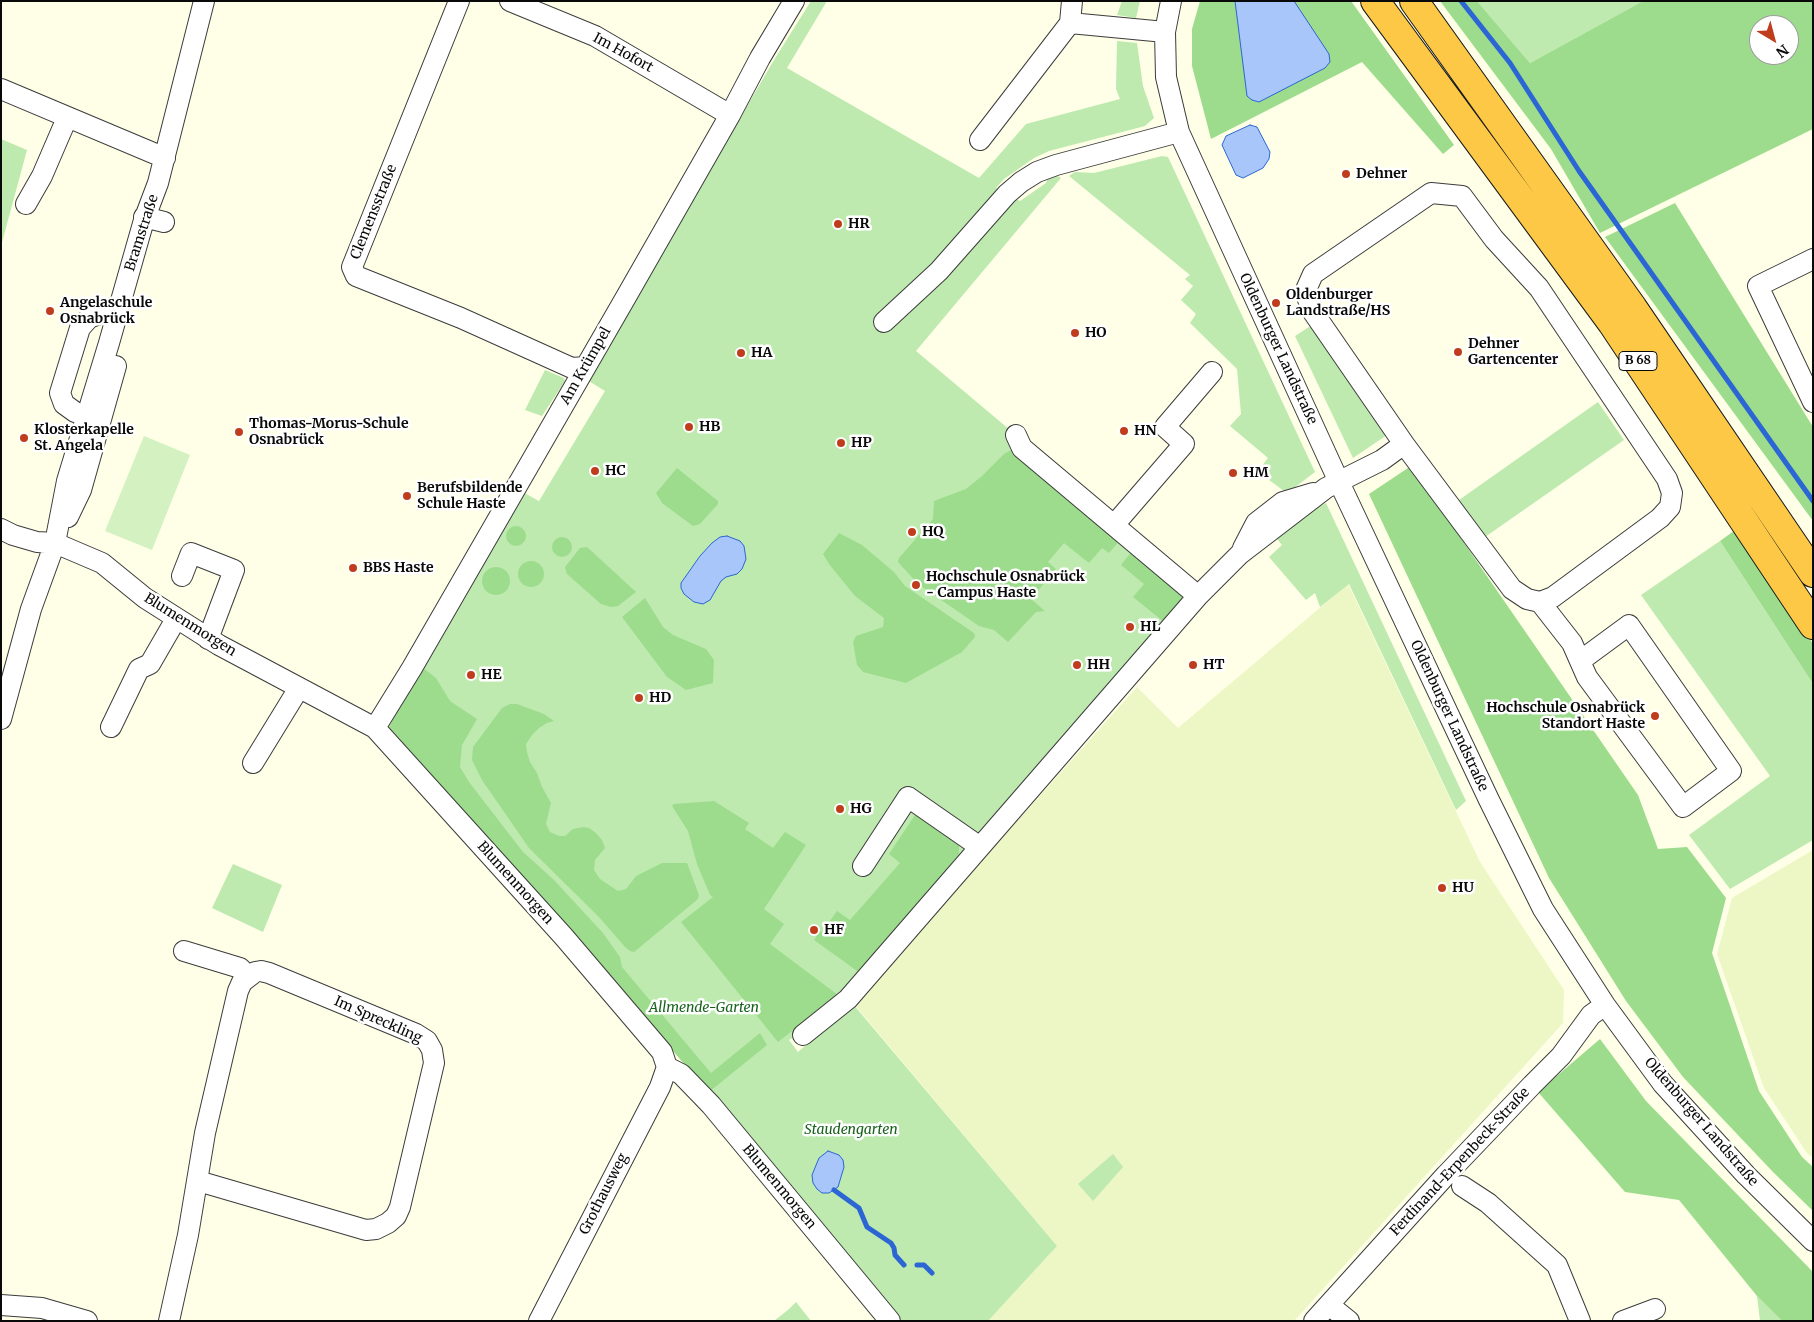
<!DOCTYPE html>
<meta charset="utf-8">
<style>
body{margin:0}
#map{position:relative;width:1814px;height:1322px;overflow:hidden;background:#feffe6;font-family:Merriweather,serif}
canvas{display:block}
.frame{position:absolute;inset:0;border:2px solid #090909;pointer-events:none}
.north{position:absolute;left:1749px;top:15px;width:50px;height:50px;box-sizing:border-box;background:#fff;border:1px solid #9d9d9d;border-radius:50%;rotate:143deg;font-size:14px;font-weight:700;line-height:20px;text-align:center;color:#090909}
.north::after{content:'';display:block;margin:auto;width:18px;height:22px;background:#bf3d1c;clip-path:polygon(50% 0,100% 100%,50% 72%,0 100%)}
</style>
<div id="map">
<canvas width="1814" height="1322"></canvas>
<div class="frame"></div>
<div class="north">N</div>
</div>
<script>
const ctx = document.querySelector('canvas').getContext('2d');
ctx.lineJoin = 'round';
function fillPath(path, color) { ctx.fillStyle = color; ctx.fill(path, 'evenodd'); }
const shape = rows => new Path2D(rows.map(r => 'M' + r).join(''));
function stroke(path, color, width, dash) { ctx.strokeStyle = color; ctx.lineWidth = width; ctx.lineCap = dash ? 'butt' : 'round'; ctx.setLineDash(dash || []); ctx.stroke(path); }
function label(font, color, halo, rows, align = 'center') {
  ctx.font = font + ' Merriweather,serif'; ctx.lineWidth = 5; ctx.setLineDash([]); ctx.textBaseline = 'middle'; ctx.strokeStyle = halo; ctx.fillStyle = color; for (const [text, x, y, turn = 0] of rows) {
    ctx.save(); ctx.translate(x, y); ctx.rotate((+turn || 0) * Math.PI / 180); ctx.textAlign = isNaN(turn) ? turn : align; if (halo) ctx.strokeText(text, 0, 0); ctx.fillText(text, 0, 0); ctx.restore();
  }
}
fillPath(shape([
 [1348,584,1480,862,1564,990,1563,1023,1294,1321,988,1321,1057,1246,854,1004,1137,687,1178,728],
 [1813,850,1813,1158,1807,1153,1764,1088,1717,954,1732,898]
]), '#edf6c5');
fillPath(shape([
 [811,1,827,1,787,68,979,178,1026,124,1120,99,1116,89,1117,41,1137,43,1143,86,1154,118,1145,126,1049,151,1034,158,1004,179,996,188,1020,201,1046,183,1048,176,1054,174,1061,178,916,351,1016,435,1196,595,849,993,801,1033,789,1040,798,1052,853,1004,1057,1246,988,1321,902,1321,709,1092,389,727,519,490,539,501,605,391,587,380,774,60],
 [1122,1,1140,1,1136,18,1117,15],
 [1477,1,1643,1,1530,63],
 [1,139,27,150,1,246],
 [1162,156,1168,157,1315,472,1290,491,1284,491,1269,480,1272,477,1261,467,1268,458,1230,426,1241,414,1237,369,1190,323,1196,314,1181,300,1193,286,1185,279,1190,275,1069,176,1075,172,1094,173],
 [1312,325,1387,435,1353,458,1295,336],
 [545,370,564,378,565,381,542,416,525,410],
 [1598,402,1624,440,1485,537,1459,500],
 [1326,503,1466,801,1456,810,1349,584,1320,607,1315,593,1306,600,1269,557,1282,545,1274,535,1312,510],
 [1720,541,1813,684,1813,840,1730,889,1689,835,1770,776,1641,595],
 [233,864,282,885,263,932,212,908],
 [1113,1154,1123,1167,1093,1201,1078,1184],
 [1757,1296,1782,1321,1760,1321],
 [796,1302,811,1321,774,1321,789,1309]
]), '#beeaaf');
fillPath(shape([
 [1200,1,1351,1,1454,145,1443,154,1362,62,1211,139,1192,66,1192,29],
 [1440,1,1477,1,1530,63,1643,1,1813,1,1813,129,1600,233,1551,149],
 [1759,25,1789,25,1789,55,1759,55],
 [1675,203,1813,427,1813,521,1605,237],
 [1011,450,1014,451,1121,539,1109,553,1102,548,1089,563,1064,543,1048,562,1056,569,1031,599,1045,611,1036,612,1008,642,994,630,979,626,918,584,898,562,899,558,933,519,934,501,966,489,982,476,1004,454],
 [1411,466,1638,795,1658,849,1687,847,1726,898,1712,953,1759,1091,1802,1157,1813,1167,1813,1211,1773,1172,1683,1077,1626,1001,1549,878,1369,494],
 [677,468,718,501,718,504,700,524,693,526,662,503,656,493],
 '506 536a10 10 0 1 1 20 0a10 10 0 1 1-20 0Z',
 [1738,528,1813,644,1813,684,1720,541],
 [839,533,862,545,894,572,905,586,974,633,975,637,962,652,906,683,863,672,857,665,853,642,856,636,883,627,884,618,855,596,829,564,823,554],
 '552 547a10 10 0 1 1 20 0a10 10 0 1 1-20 0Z',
 [587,547,636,592,618,606,611,607,601,604,567,574,565,567,580,548],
 [1133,550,1182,592,1182,601,1164,622,1133,597,1144,584,1121,565],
 '518 574a13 13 0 1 1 26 0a13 13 0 1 1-26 0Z',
 '482 581a14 14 0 1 1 28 0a14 14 0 1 1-28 0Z',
 [645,598,663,627,673,635,706,649,714,660,713,683,686,690,667,677,622,617],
 [422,667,436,678,450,701,477,719,462,745,460,767,469,782,523,852,553,879,603,933,620,957,622,967,711,1073,760,1033,767,1045,709,1092,389,727],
 [510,704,517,704,544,714,554,721,547,723,539,728,532,735,526,744,527,752,530,762,537,773,542,787,551,803,546,824,550,832,559,836,565,836,573,829,583,827,589,828,596,833,602,840,605,848,595,860,594,870,600,879,618,891,626,889,636,876,662,863,687,863,699,895,698,899,634,952,630,951,625,947,599,917,529,848,482,780,472,760,473,747,502,708],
 [714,801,749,823,745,829,773,848,785,832,806,845,764,909,784,924,770,944,838,995,778,1042,681,922,713,897,710,895,697,864,688,831,672,806,674,804],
 [923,811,959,836,959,854,860,973,814,940,820,931,822,932,837,911,850,920,900,863,889,854,915,815],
 [1600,1039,1646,1101,1813,1272,1813,1321,1782,1321,1757,1296,1679,1200,1625,1192,1538,1092]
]), '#9ddc8d');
fillPath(shape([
 [144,436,190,455,152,550,105,531]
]), '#d4f1c1');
const water = shape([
 [1235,1,1294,1,1329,54,1330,62,1325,68,1259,102,1252,100,1247,96,1235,1],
 [1250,125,1257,127,1270,152,1269,159,1263,168,1243,178,1236,175,1222,145,1226,136,1250,125],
 [727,536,740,541,744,546,746,559,742,569,737,574,726,577,721,581,710,600,703,604,694,602,684,594,681,588,681,583,700,556,712,543,720,537,727,536],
 [828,1151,839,1155,843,1160,844,1167,838,1187,829,1193,822,1193,817,1189,813,1183,812,1175,819,1158,828,1151]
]);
fillPath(water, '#a8c6f9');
stroke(water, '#2b66d4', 1);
stroke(shape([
 [1461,1,1510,63,1579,171,1813,501],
 [834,1190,859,1208,867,1227,891,1243,894,1248,895,1255,904,1265],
 [917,1265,924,1265,932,1273]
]), '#2b66d4', 5);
const minor = shape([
 [459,1,352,267,356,276,461,318,572,368,585,367],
 [510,1,595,36,730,115],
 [1171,1,1165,32,1166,77,1179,132,1339,482,1489,800,1543,909,1605,1005,1663,1084,1746,1175,1813,1241],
 [1070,23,1165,32],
 [1,89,165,158],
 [980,140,1070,23,1072,1],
 [26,204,42,176,67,118],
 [144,217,164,222],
 [1813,259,1758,286,1813,402],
 [884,322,939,271,1007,194,1021,182,1037,172,1056,165,1179,132],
 [99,421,75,412,64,404,60,393,80,328,89,318,120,305],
 [1016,435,1022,448,1198,596],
 [68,517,81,490,116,366],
 [1114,525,1184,444,1165,427,1212,372],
 [1,529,13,535,37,542,55,543,102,563,145,598,219,645,375,728,564,937,662,1052,667,1067,681,1074,711,1105,890,1321],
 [1243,548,1256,523,1283,502,1313,493],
 [182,576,191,553,234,570,208,639],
 [1540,602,1553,597,1660,518,1670,507,1672,493,1667,479,1539,288,1494,239,1462,196,1431,193,1313,274,1305,292,1313,312,1404,444,1512,589,1527,599,1540,602,1572,643,1587,677,1683,807,1731,771,1629,625,1580,661],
 [1,719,31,609,55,543,67,481,109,343,144,220,158,183,204,1],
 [111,727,139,669,150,664,176,619],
 [375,728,412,668,626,297,730,115,760,58,794,1],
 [253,763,299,688],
 [863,866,908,797,980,847],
 [184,951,240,968,248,976],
 [803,1035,848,999,1198,596,1240,554,1326,488,1382,460,1404,444],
 [1462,1186,1488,1203,1557,1265,1580,1321],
 [1,1305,42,1308,87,1321],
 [1329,1305,1349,1321],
 [169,1321,188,1235,205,1133,238,991,242,982,255,972,261,971,269,973,416,1034,427,1041,432,1050,434,1063,400,1207,396,1216,388,1223,376,1229,366,1230,198,1181],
 [539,1321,660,1087,667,1067],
 [1314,1321,1446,1175,1532,1085,1561,1056,1591,1015,1605,1005],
 [1623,1321,1655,1309]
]);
const highway = shape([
 [1375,1,1612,323,1813,625],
 [1414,1,1633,308,1813,573]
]);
stroke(minor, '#3c3c3c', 22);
stroke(highway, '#1a1a1a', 30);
stroke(minor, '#fff', 20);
stroke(highway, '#fdc846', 28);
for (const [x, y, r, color] of [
 [1346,174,5,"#bf3d1c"],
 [838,224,5,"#bf3d1c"],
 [1276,303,5,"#bf3d1c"],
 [50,311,5,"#bf3d1c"],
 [1075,333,5,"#bf3d1c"],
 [1458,352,5,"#bf3d1c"],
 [741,353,5,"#bf3d1c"],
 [689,427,5,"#bf3d1c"],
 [1124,431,5,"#bf3d1c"],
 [239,432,5,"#bf3d1c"],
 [24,438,5,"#bf3d1c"],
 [841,443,5,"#bf3d1c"],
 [595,471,5,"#bf3d1c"],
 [1233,473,5,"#bf3d1c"],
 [407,496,5,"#bf3d1c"],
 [912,532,5,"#bf3d1c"],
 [353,568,5,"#bf3d1c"],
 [916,585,5,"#bf3d1c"],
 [1130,627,5,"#bf3d1c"],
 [1077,665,5,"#bf3d1c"],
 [1193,665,5,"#bf3d1c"],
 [471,675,5,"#bf3d1c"],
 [639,698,5,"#bf3d1c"],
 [1655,716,5,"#bf3d1c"],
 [840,809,5,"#bf3d1c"],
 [1442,888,5,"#bf3d1c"],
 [814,930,5,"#bf3d1c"]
]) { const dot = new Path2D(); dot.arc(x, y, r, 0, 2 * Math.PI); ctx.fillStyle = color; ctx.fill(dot); stroke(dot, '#fff', 2); }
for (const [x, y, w] of [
 [1638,361,38]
]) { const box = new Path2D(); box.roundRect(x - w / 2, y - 9.5, w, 19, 4); ctx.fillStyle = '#fff'; ctx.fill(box); stroke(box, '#090909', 1); }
label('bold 12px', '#090909', null, [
 ["B 68",1638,361]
]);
label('14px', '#090909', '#fff', [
 ["Im Hofort",623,53,29],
 ["Clemensstraße",374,212,-68],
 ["Bramstraße",142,233,-72],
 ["Oldenburger Landstraße",1278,349,65],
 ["Am Krümpel",586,366,-60],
 ["Blumenmorgen",190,625,32],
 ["Oldenburger Landstraße",1449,716,65],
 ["Blumenmorgen",515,883,48],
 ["Im Spreckling",378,1020,24],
 ["Oldenburger Landstraße",1701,1122,49],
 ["Ferdinand-Erpenbeck-Straße",1460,1162,-47],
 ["Blumenmorgen",779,1187,50],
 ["Grothausweg",604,1194,-63]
]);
label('bold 14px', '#090909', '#fff', [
 ["Dehner",1356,174],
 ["HR",848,224],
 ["Oldenburger",1286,295],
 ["Landstraße/HS",1286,311],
 ["Angelaschule",60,303],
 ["Osnabrück",60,319],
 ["HO",1085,333],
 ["Dehner",1468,344],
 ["Gartencenter",1468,360],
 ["HA",751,353],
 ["Thomas-Morus-Schule",249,424],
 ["Osnabrück",249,440],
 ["HB",699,427],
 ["Klosterkapelle",34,430],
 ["St. Angela",34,446],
 ["HN",1134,431],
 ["HP",851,443],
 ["HC",605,471],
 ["HM",1243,473],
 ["Berufsbildende",417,488],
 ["Schule Haste",417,504],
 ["HQ",922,532],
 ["BBS Haste",363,568],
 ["Hochschule Osnabrück",926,577],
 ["- Campus Haste",926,593],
 ["HL",1140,627],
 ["HH",1087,665],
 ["HT",1203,665],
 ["HE",481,675],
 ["HD",649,698],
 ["Hochschule Osnabrück",1645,708,"right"],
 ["Standort Haste",1645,724,"right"],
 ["HG",850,809],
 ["HU",1452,888],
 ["HF",824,930]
], 'left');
label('italic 14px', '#18631c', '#fff', [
 ["Allmende-Garten",704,1008],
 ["Staudengarten",851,1130]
]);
</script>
